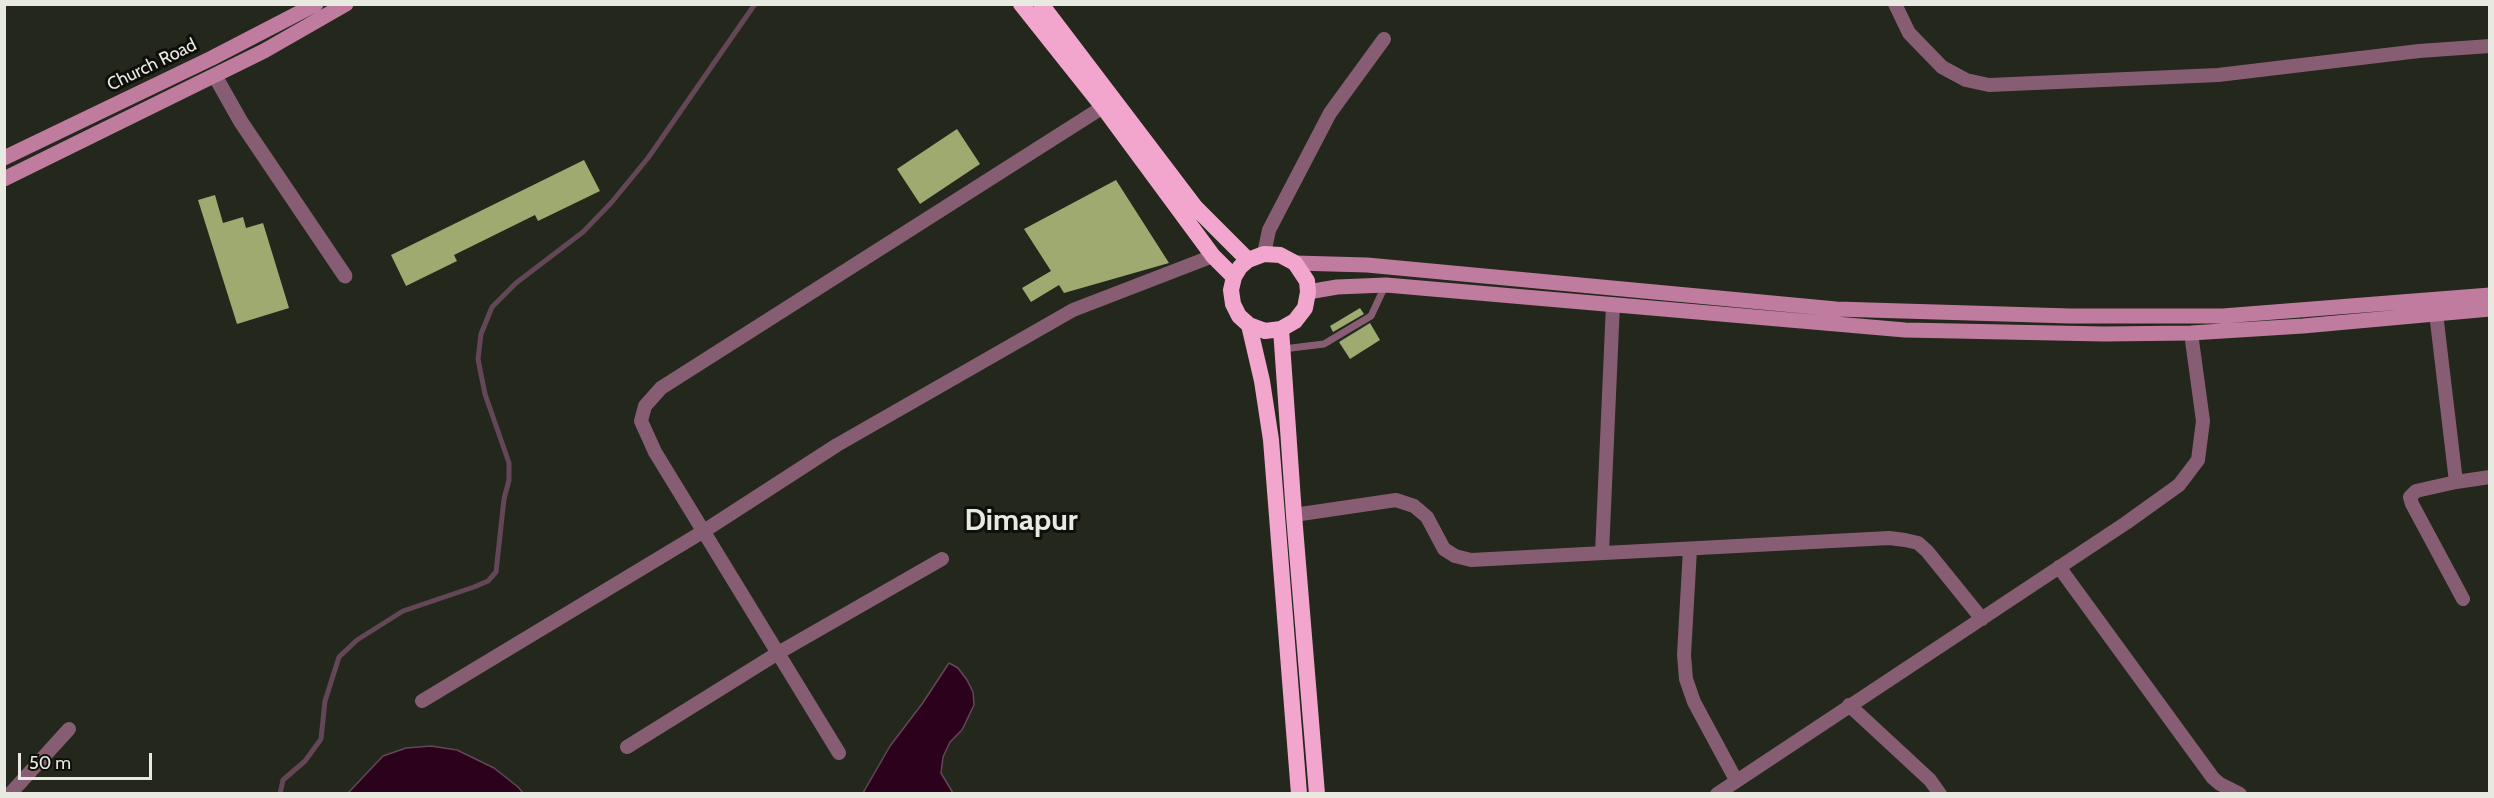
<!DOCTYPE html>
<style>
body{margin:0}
#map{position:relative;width:2494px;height:798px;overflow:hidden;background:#24271b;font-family:Cabin,sans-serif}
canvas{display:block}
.frame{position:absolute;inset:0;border:6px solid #e8eae2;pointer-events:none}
.scale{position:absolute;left:18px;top:753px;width:134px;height:27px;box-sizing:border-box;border:3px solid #e8eae2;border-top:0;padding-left:8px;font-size:18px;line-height:21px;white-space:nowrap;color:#e8eae2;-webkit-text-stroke:4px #0e0f0a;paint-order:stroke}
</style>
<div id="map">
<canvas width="2494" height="798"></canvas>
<div class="frame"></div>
<div class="scale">50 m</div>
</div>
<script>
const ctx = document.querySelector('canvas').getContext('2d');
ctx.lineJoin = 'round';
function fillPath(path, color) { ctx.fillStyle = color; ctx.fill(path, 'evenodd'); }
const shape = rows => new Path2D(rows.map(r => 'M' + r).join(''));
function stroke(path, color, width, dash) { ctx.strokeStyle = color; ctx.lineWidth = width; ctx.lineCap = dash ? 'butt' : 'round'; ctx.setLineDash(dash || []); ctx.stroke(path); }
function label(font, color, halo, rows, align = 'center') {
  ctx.font = font + ' Cabin,sans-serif'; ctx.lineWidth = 6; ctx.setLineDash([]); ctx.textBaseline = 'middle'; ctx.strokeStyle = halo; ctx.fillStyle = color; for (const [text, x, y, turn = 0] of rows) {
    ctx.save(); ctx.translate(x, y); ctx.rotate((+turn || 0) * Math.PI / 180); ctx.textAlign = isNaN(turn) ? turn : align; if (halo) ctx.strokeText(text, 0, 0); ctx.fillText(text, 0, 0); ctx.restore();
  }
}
const water = shape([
 [949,663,958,668,967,680,973,692,974,705,962,730,950,742,943,757,941,773,953,793,863,793,890,746,922,704,949,663],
 [431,746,457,750,494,768,518,787,523,793,348,793,383,756,406,748,431,746]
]);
fillPath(water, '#2c011c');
stroke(water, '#644757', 1.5);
stroke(shape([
 [280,794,283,780,305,761,321,739,325,701,339,657,357,640,403,611,474,587,488,581,496,572,504,499,509,480,509,463,485,394,478,359,481,334,492,307,516,283,583,232,611,203,648,158,755,4]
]), '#644757', 5);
fillPath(shape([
 [957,129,980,164,920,204,897,169],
 [584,160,600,191,538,221,535,215,454,255,457,261,406,286,391,255],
 [1116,180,1169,263,1064,293,1059,285,1031,302,1022,288,1051,271,1024,229],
 [215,195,223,223,243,217,246,228,263,223,289,308,237,324,198,200],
 [1360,308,1364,314,1333,332,1330,326],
 [1370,323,1380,340,1350,359,1339,342]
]), '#9eaa70');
stroke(shape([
 [1283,349,1324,344,1371,316,1385,286]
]), '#875d73', 7);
stroke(shape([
 [1895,4,1909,33,1942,67,1966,80,1989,85,2218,75,2419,51,2490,46],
 [1264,254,1269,230,1330,113,1384,39],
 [2436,313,2456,482],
 [1294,515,1396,500,1414,506,1427,517,1444,549,1455,556,1471,560,1889,538,1905,540,1918,543,1927,551,1982,619],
 [1690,549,1684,655,1686,679,1694,702,1736,780],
 [1602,553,1613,304],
 [2059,567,2213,778,2220,784,2240,794],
 [2463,599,2412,504,2410,497,2416,491,2456,482,2490,477],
 [422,701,704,531,837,445,1073,310,1213,256],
 [1849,705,1930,780,1940,794],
 [627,747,778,653,942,559],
 [839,753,655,452,641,421,645,406,661,388,1103,107],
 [10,794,69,729],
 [1717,794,2126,523,2179,485,2198,460,2203,421,2191,333]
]), '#875d73', 14);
stroke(shape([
 [215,76,241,122,345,276]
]), '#875d73', 15);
stroke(shape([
 [4,158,212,58,316,4],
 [4,179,264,51,346,4],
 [1295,263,1367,265,1836,309,2070,316,2223,316,2490,295],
 [1308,292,1337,287,1386,285,1905,330,2104,334,2191,333,2303,326,2490,309]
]), '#bf7c9f', 15);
stroke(shape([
 [1021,4,1103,107,1213,256,1234,277],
 [1041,4,1196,208,1248,260],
 [1249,325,1265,331,1281,329,1295,321,1305,308,1308,292,1307,281,1295,263,1280,255,1264,254,1248,260,1240,267,1234,277,1231,290,1233,304,1239,316,1249,325,1262,381,1271,440,1299,794],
 [1281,329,1294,515,1317,794]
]), '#f2a6ce', 16);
label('18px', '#e8eae2', '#0e0f0a', [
 ["Church Road",152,65,-26]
]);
label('bold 30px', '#e8eae2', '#0e0f0a', [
 ["Dimapur",1021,521]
]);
</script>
